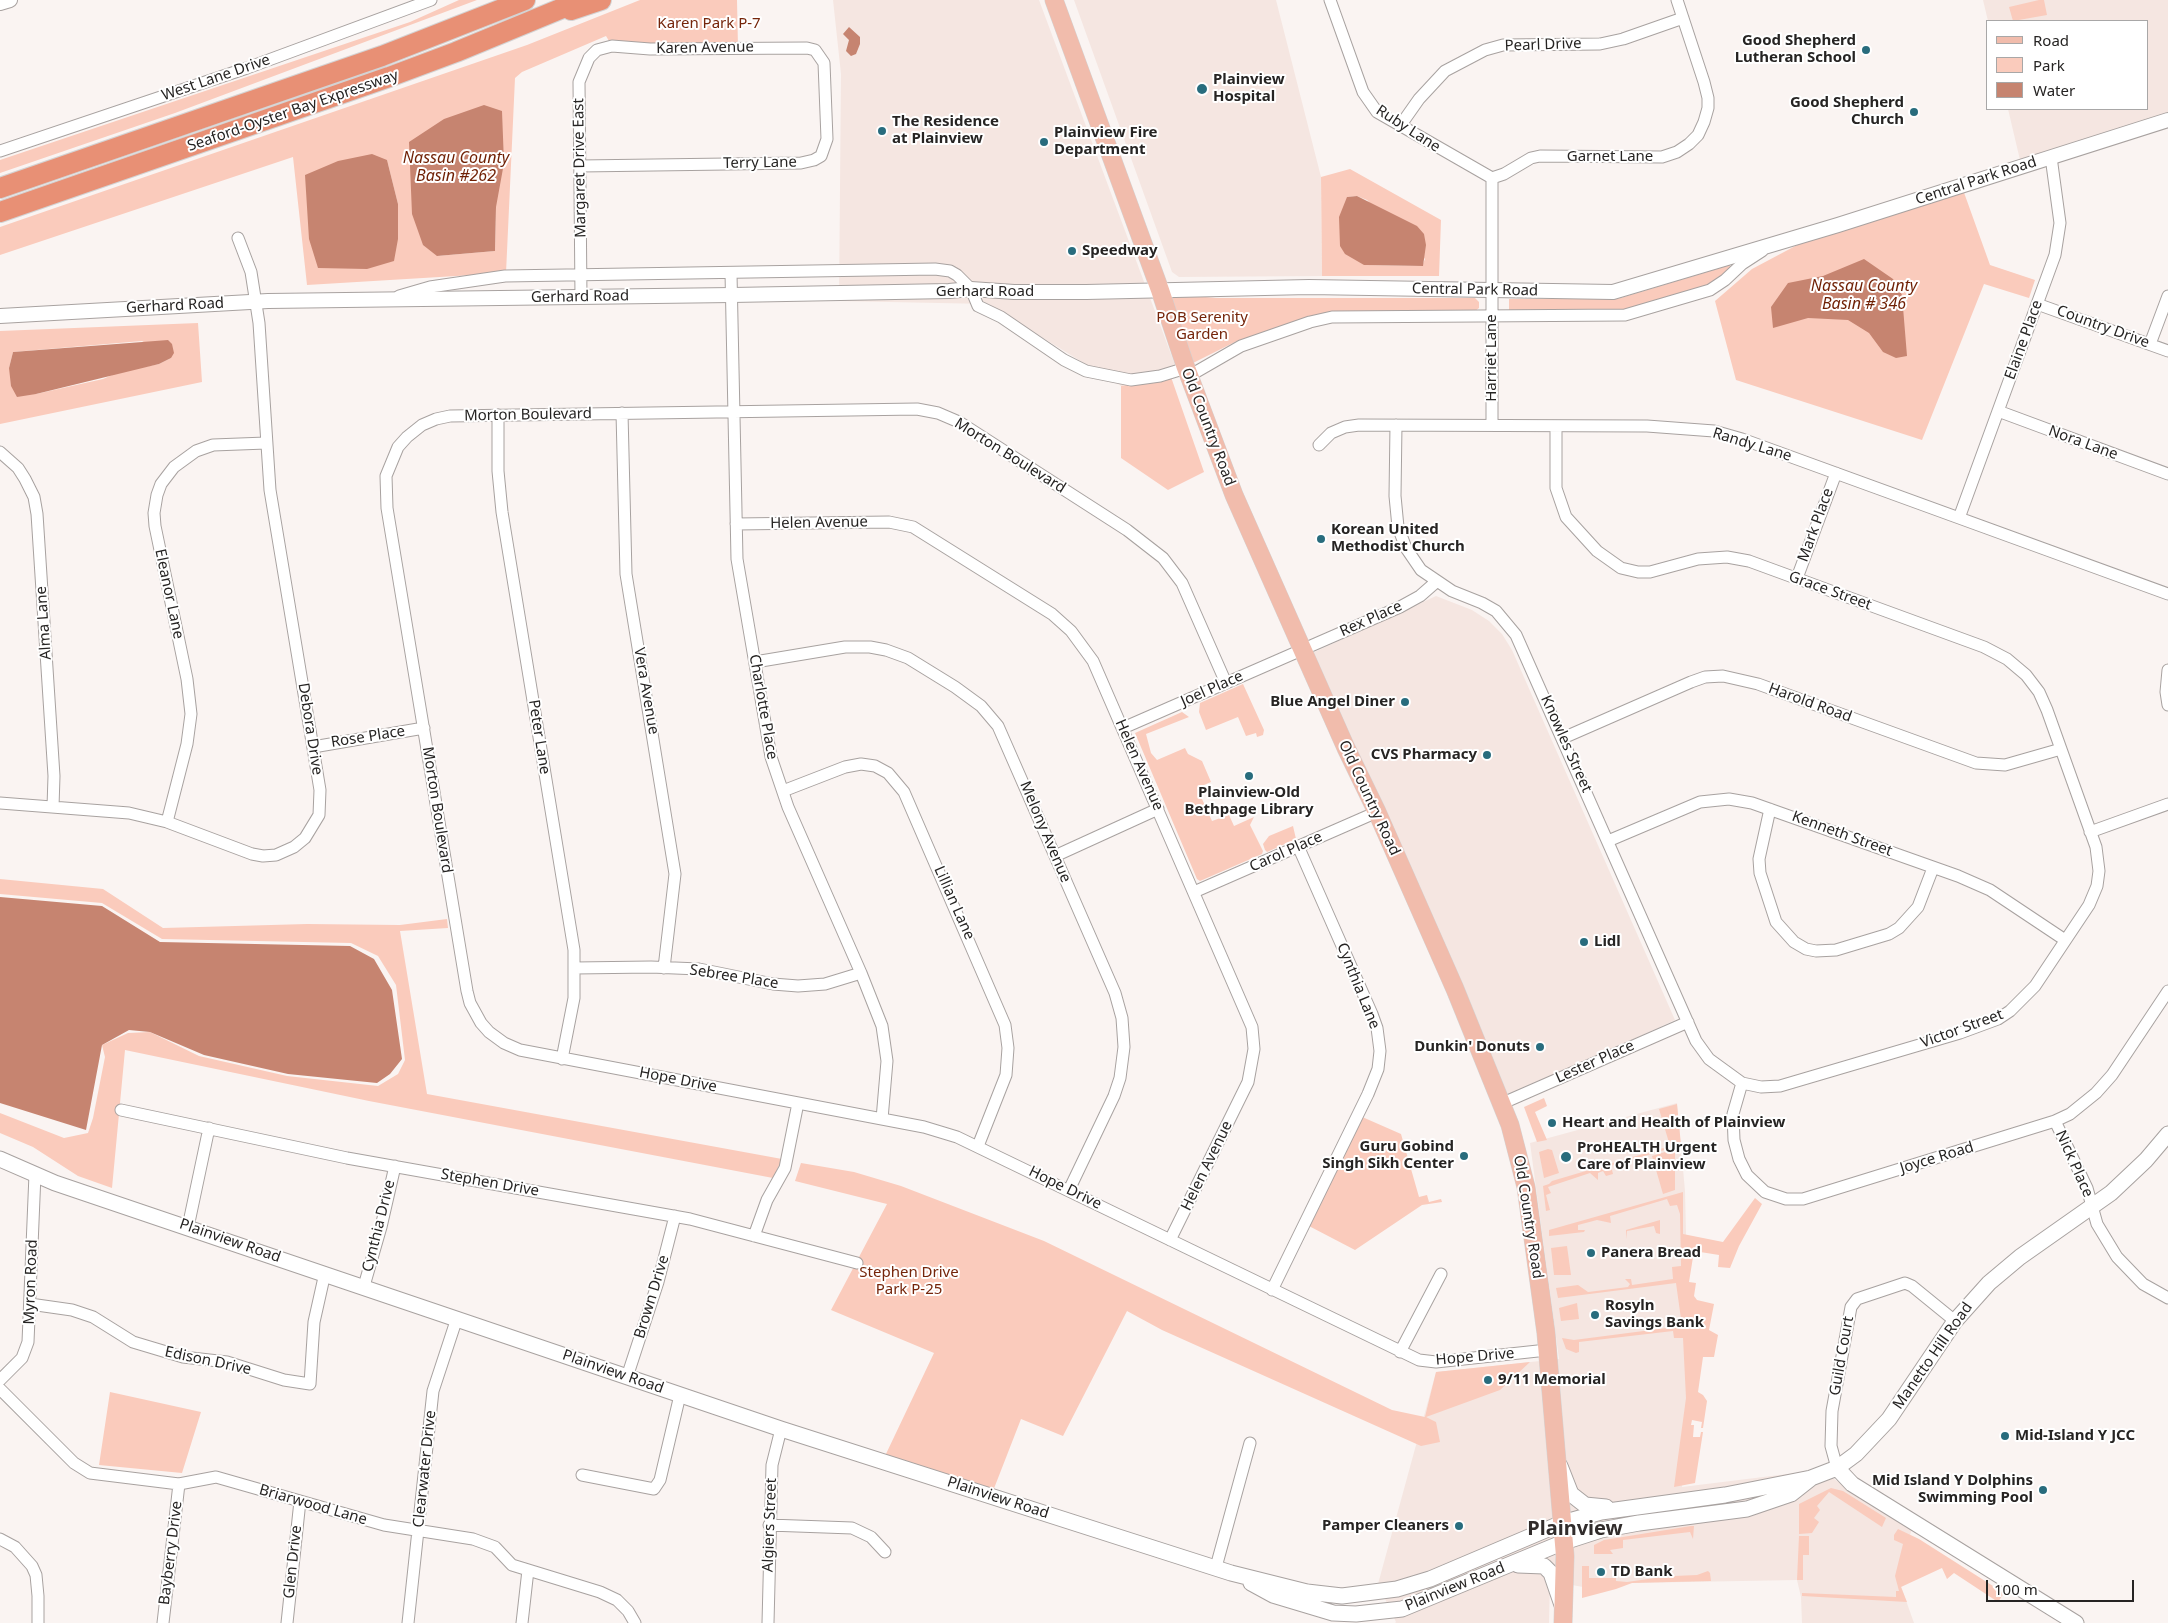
<!DOCTYPE html>
<style>
body{margin:0}
#map{position:relative;width:2168px;height:1623px;overflow:hidden;background:#faf4f2;font-family:"Noto Sans",sans-serif}
canvas{display:block}
.legend{position:absolute;left:1986px;top:20px;width:162px;height:90px;box-sizing:border-box;background:#fff;border:1px solid #a8a7a7;margin:0;padding:6px 9px;list-style:none;font-size:15px;color:#262423}
.legend li{display:flex;align-items:center;gap:10px;height:25px}
.legend b{width:25px;border:1px solid #a8a7a7}
.scale{position:absolute;left:1986px;top:1580px;width:148px;height:22px;box-sizing:border-box;border:2px solid #262423;border-top:0;padding-left:6px;font-size:15px;line-height:18px;white-space:nowrap;color:#262423;-webkit-text-stroke:4px #fff;paint-order:stroke}
</style>
<div id="map">
<canvas width="2168" height="1623"></canvas>
<ul class="legend">
<li><b style="height:6px;background:#f1bcac"></b>Road</li>
<li><b style="height:14px;background:#facbbc"></b>Park</li>
<li><b style="height:14px;background:#c68470"></b>Water</li>
</ul>
<div class="scale">100 m</div>
</div>
<script>
const ctx = document.querySelector('canvas').getContext('2d');
ctx.lineJoin = 'round';
function fillPath(path, color) { ctx.fillStyle = color; ctx.fill(path, 'evenodd'); }
const shape = rows => new Path2D(rows.map(r => 'M' + r).join(''));
function stroke(path, color, width, dash) { ctx.strokeStyle = color; ctx.lineWidth = width; ctx.lineCap = dash ? 'butt' : 'round'; ctx.setLineDash(dash || []); ctx.stroke(path); }
function label(font, color, halo, rows, align = 'center') {
  ctx.font = font + ' "Noto Sans",sans-serif'; ctx.lineWidth = 4; ctx.setLineDash([]); ctx.textBaseline = 'middle'; ctx.strokeStyle = halo; ctx.fillStyle = color; for (const [text, x, y, turn = 0] of rows) {
    ctx.save(); ctx.translate(x, y); ctx.rotate((+turn || 0) * Math.PI / 180); ctx.textAlign = isNaN(turn) ? turn : align; if (halo) ctx.strokeText(text, 0, 0); ctx.fillText(text, 0, 0); ctx.restore();
  }
}
fillPath(shape([
 [833,0,1039,0,1178,373,1171,377,1121,386,988,304,839,301,841,74],
 [1074,0,1276,0,1321,177,1322,276,1179,277,1172,272],
 [1983,0,2168,0,2168,114,2020,160,2008,109,2147,109,2147,21,1988,21],
 [1436,596,1472,610,1489,621,1502,634,1512,650,1675,1020,1507,1098,1308,655],
 [1677,1103,1685,1191,1690,1400,1682,1487,1820,1470,1912,1529,1897,1575,1914,1623,1802,1623,1801,1597,1797,1580,1631,1583,1583,1587,1550,1581,1549,1623,1395,1623,1396,1622,1378,1584,1436,1372,1559,1359,1530,1143]
]), '#f5e6e1');
fillPath(shape([
 [459,0,477,0,175,113,0,173,0,160,410,22],
 [640,0,737,0,738,48,612,46,606,36,522,72,515,78,506,273,307,285,293,157,0,255,0,227,527,45],
 [387,160,398,204,398,239],
 [496,207,495,251,437,256],
 [2039,0,2044,0,2047,15,2013,21,2009,7],
 [1350,169,1441,220,1439,276,1322,276,1321,177],
 [1357,196,1367,200,1425,259,1422,266,1364,265,1347,197],
 [1962,187,1990,265,2035,280,2029,298,1984,284,1922,440,1736,380,1715,301,1752,269,1816,235],
 [1730,265,1730,268,1718,281,1702,288,1622,310,1509,310,1509,299,1617,299],
 [1165,293,1216,298,1475,298,1479,302,1479,308,1475,311,1311,318,1237,341,1189,365],
 [198,323,202,382,0,424,0,331],
 [142,341,171,358,159,364,119,372,103,379,36,394,9,368,13,352],
 [1171,377,1204,472,1168,490,1121,458,1121,386],
 [1243,684,1264,730,1263,735,1257,737,1256,733,1246,736,1238,717,1206,730,1199,712,1200,703],
 [1182,712,1189,717,1146,734,1151,753,1157,760,1185,748,1188,754,1202,761,1211,782,1197,788,1212,821,1229,815,1234,826,1254,817,1250,825,1263,851,1262,854,1200,881,1197,879,1135,733],
 [1293,826,1296,839,1267,852,1265,850,1263,844,1269,836],
 [0,879,103,889,163,928,307,924,400,925,447,919,448,928,400,931,427,1094,782,1159,773,1178,369,1101,125,1050,112,1188,78,1176,33,1147,0,1133,0,1113,64,1138,88,1133,93,1118,105,1057,102,1045,128,1033,150,1032,199,1056,287,1076,378,1086,398,1074,405,1060,396,985,378,956,351,943,162,939,102,903,0,894],
 [1544,1098,1547,1106,1535,1112,1547,1140,1537,1142,1524,1107],
 [1677,1104,1681,1145,1611,1166,1613,1174,1606,1176,1603,1171,1598,1173,1598,1180,1590,1173,1548,1187,1551,1193,1546,1195,1550,1210,1546,1211,1543,1186,1549,1184,1552,1181,1670,1146,1659,1109],
 [1360,1116,1401,1134,1419,1197,1427,1195,1429,1202,1441,1199,1442,1202,1422,1205,1355,1250,1307,1225],
 [1548,1149,1552,1150,1559,1173,1544,1178,1539,1152],
 [1675,1149,1675,1190,1663,1194,1652,1156],
 [801,1163,854,1172,901,1186,1044,1241,1392,1410,1425,1417,1436,1372,1530,1362,1500,1390,1426,1417,1436,1422,1440,1442,1421,1446,1162,1330,1127,1311,1063,1436,1021,1419,993,1491,885,1456,934,1353,831,1310,887,1204,795,1181],
 [1683,1192,1683,1234,1723,1242,1755,1198,1762,1204,1739,1246,1730,1268,1718,1267,1719,1255,1694,1251,1689,1282,1696,1283,1694,1296,1697,1300,1714,1304,1709,1330,1718,1335,1714,1357,1703,1357,1698,1392,1703,1395,1707,1401,1703,1428,1701,1428,1702,1422,1692,1420,1691,1425,1694,1425,1693,1437,1700,1437,1701,1432,1703,1432,1695,1483,1674,1487,1686,1398,1683,1338,1674,1338,1673,1331,1579,1342,1579,1352,1576,1353,1566,1349,1562,1338,1574,1340,1682,1326,1676,1283,1558,1298,1556,1288,1578,1285,1588,1292,1628,1287,1630,1284,1625,1279,1631,1279,1632,1285,1673,1279,1672,1267,1681,1266,1680,1214,1677,1205,1670,1206,1667,1199,1610,1216,1611,1223,1597,1220,1578,1225,1578,1230,1585,1230,1584,1232,1549,1236,1549,1230],
 [1660,1220,1660,1234,1656,1233,1654,1226,1627,1231,1626,1239,1626,1230],
 [1567,1246,1571,1275,1554,1275,1551,1248],
 [1577,1303,1579,1319,1561,1321,1559,1308],
 [110,1392,201,1412,182,1473,99,1465],
 [1831,1488,1843,1491,1886,1518,1882,1527,1829,1492,1817,1506,1820,1510,1814,1518,1819,1522,1812,1533,1799,1534,1799,1504],
 [1691,1526,1694,1526,1693,1539,1690,1532,1623,1540,1623,1548,1610,1550,1613,1554,1594,1554,1594,1545,1604,1540],
 [1898,1529,1919,1539,2004,1593,1998,1602,1954,1573,1947,1579,1942,1568,1901,1587,1907,1602,1802,1596,1802,1593,1896,1597,1896,1591,1899,1591,1895,1576,1903,1544,1894,1540,1894,1535],
 [1799,1536,1809,1536,1809,1555,1803,1555,1803,1580,1797,1580],
 [1582,1566,1589,1566,1589,1578,1616,1578,1616,1581,1627,1582,1655,1578,1664,1576,1663,1567,1666,1567,1669,1573,1674,1576,1697,1575,1708,1571,1710,1573,1711,1581,1632,1583,1616,1589,1582,1598]
]), '#facbbc');
fillPath(shape([
 [849,27,860,37,860,44,856,54,851,56,846,51,849,40,843,34],
 [484,105,502,111,504,163,496,207,495,251,437,256,423,245,412,214,409,142,444,119],
 [372,154,387,160,398,204,398,239,394,261,367,269,318,268,309,239,305,175,338,161],
 [1357,196,1417,226,1424,234,1426,245,1423,266,1364,265,1345,254,1340,246,1339,217,1347,197],
 [1864,259,1893,279,1902,295,1907,356,1896,358,1883,352,1869,333,1848,320,1808,318,1773,328,1771,307,1788,283,1823,276],
 [168,340,172,344,174,353,171,358,159,364,36,394,17,397,11,386,9,368,13,352],
 [0,897,102,906,160,942,350,946,374,959,392,990,402,1059,390,1074,377,1083,288,1074,204,1055,150,1032,129,1030,102,1045,86,1130,0,1103]
]), '#c68470');
const minor = shape([
 [1330,0,1363,92,1377,112,1492,178],
 [1400,126,1419,99,1445,71,1485,50,1503,45,1600,44,1623,39,1683,18],
 [0,151,247,68,431,0],
 [580,166,801,163,814,160,821,156,827,139,824,63,815,50,807,48,650,49,612,46,597,50,589,58,579,82,581,297],
 [1492,178,1504,174,1531,158,1540,156,1662,157,1677,152,1689,144,1698,135,1704,122,1708,108,1708,98,1704,82,1677,0],
 [731,273,737,559,771,757,788,807,861,973,882,1026,887,1061,882,1119],
 [399,296,430,287,505,276,935,269,950,271,957,275,971,289,978,306,1001,317,1064,360,1086,371,1131,380,1160,376,1186,368],
 [2037,304,2168,351],
 [2150,344,2168,296],
 [1189,376,1241,346,1310,322,1332,317,1625,315,1710,290,1725,280,1742,264,1762,251],
 [1998,411,2168,474],
 [622,413,626,574,675,874,664,968],
 [498,415,498,471,502,512,574,950,574,998,562,1059],
 [1396,425,1395,496,1398,527,1406,548,1421,570,1452,591,1482,603,1496,611,1516,635,1696,1041,1709,1059,1742,1083,1761,1087,1780,1086,1960,1033,1998,1019,2010,1011,2035,986,2089,905,2097,886,2099,871,2096,847,2047,710,2039,692,2026,675,2007,659,1984,647,1749,561,1727,557,1698,559,1650,572,1638,572,1621,568,1597,551,1566,517,1556,488,1556,426],
 [1492,425,1492,178],
 [1319,445,1331,433,1345,427,1359,425,1647,426,1714,431,1742,439,2168,594],
 [0,452,18,468,25,479,34,497,37,514,54,776,53,807],
 [1959,518,2055,255,2060,223,2051,157],
 [736,524,889,522,913,527,1052,614,1071,631,1093,661,1252,1027,1254,1049,1248,1082,1170,1240],
 [1797,578,1836,473],
 [755,662,845,647,870,647,886,650,908,658,955,687,981,706,998,726,1115,993,1122,1018,1124,1047,1120,1078,1114,1096,1069,1190],
 [2168,670,2166,692,2168,705],
 [1226,683,1182,583,1163,558,1127,530,959,422,938,413,917,409,450,416,436,419,422,425,407,437,398,447,386,476,387,508,467,991,470,1003,481,1023,489,1032,504,1043,520,1050,924,1127,957,1137,1419,1360,1436,1362,1547,1350],
 [1123,728,1400,607,1420,596,1436,582],
 [1563,738,1691,682,1705,677,1723,676,1758,684,1976,763,2005,765,2061,749],
 [313,747,424,728],
 [783,791,845,767,861,764,875,766,888,773,904,792,1005,1025,1008,1048,1006,1075,978,1146],
 [0,803,129,813,167,822,252,854,263,856,276,855,294,847,305,838,319,815,320,790,270,490,259,323,251,272,238,238],
 [1770,809,1759,859,1760,873,1776,922,1794,942,1806,949,1816,951,1836,950,1889,934,1899,928,1918,907,1933,868],
 [167,822,187,744,191,714,187,679,155,526,154,513,157,495,161,484,174,467,196,451,213,445,266,443],
 [2090,832,2168,804],
 [1608,841,1700,802,1729,799,1752,803,1958,876,1990,890,2065,940],
 [1055,856,1158,809],
 [1194,892,1377,812],
 [575,968,651,967,699,969,773,984,798,986,825,984,861,973],
 [1742,1083,1733,1114,1734,1140,1739,1159,1747,1175,1765,1192,1786,1199,1803,1199,2055,1121,2070,1114,2096,1093,2112,1075,2168,991],
 [1503,1103,1688,1022],
 [121,1110,347,1158,690,1219,857,1263],
 [2055,1121,2087,1188,2097,1224,2117,1257,2143,1284,2168,1298],
 [188,1227,209,1128],
 [754,1236,767,1200,785,1168,798,1103],
 [364,1286,381,1227,395,1166],
 [1272,1290,1368,1094,1378,1069,1380,1051,1377,1028,1372,1014,1298,846],
 [30,1304,72,1310,93,1317,133,1342,183,1357,227,1362,284,1380,310,1384,314,1322,325,1273],
 [1400,1352,1441,1274],
 [627,1377,658,1282,675,1216],
 [0,1380,22,1358,28,1342,35,1174],
 [0,1389,74,1463,90,1473,179,1484,216,1477,384,1525,473,1539,495,1547,512,1565,600,1592,617,1600,628,1611,635,1623],
 [1837,1468,1831,1446,1832,1411,1851,1307,1857,1299,1905,1283,1912,1286,1955,1321],
 [582,1475,654,1489,660,1480,680,1395],
 [769,1525,852,1528,871,1537,885,1552],
 [0,1539,15,1547,32,1566,36,1575,38,1596,38,1623],
 [1216,1567,1250,1443],
 [163,1623,179,1484],
 [287,1623,300,1501],
 [408,1623,433,1391,457,1318],
 [522,1623,528,1570],
 [768,1623,772,1465,781,1429]
]);
const tertiary = shape([
 [0,3,10,0],
 [0,316,268,301,732,295,949,291,971,289,1014,292,1086,292,1309,287,1613,292,1838,225,2168,120]
]);
const secondary = shape([
 [0,1159,55,1183,781,1429,1231,1573,1307,1592,1342,1596,1397,1589,1430,1579,1562,1523,1601,1512,1725,1495,1811,1478,1837,1468,1856,1454,1889,1419,1955,1321,1989,1283,2020,1257,2111,1193,2146,1160,2168,1134],
 [1560,1466,1571,1494,1585,1505,1606,1507],
 [1837,1468,1852,1484,2076,1623],
 [1518,1565,1544,1566,1551,1573,1562,1605],
 [1251,1583,1273,1595,1333,1613,1356,1614,1402,1609,1564,1542,1601,1530,1639,1523,1747,1509,1791,1494,1810,1479]
]);
const primary = shape([
 [1054,0,1160,290,1185,365,1234,495,1346,748,1377,812,1455,989,1510,1125,1526,1187,1546,1333,1565,1556,1563,1623]
]);
const motorway = shape([
 [571,10,601,0],
 [0,188,382,56,525,0],
 [0,212,389,77,456,52,582,0]
]);
stroke(minor, '#a8a2a0', 13);
stroke(tertiary, '#a8a2a0', 16);
stroke(secondary, '#a8a2a0', 17);
stroke(primary, '#d4d3d3', 19);
stroke(motorway, '#d4d3d3', 22);
stroke(minor, '#fff', 11);
stroke(tertiary, '#fff', 14);
stroke(secondary, '#fff', 15);
stroke(primary, '#f1bcac', 18);
stroke(motorway, '#e89075', 20);
for (const [x, y, r, color] of [
 [1866,50,5,"#286c7d"],
 [1202,89,6,"#286c7d"],
 [1914,112,5,"#286c7d"],
 [882,131,5,"#286c7d"],
 [1044,142,5,"#286c7d"],
 [1072,251,5,"#286c7d"],
 [1321,539,5,"#286c7d"],
 [1405,702,5,"#286c7d"],
 [1487,755,5,"#286c7d"],
 [1249,776,5,"#286c7d"],
 [1584,942,5,"#286c7d"],
 [1540,1047,5,"#286c7d"],
 [1552,1123,5,"#286c7d"],
 [1464,1156,5,"#286c7d"],
 [1566,1157,6,"#286c7d"],
 [1591,1253,5,"#286c7d"],
 [1595,1315,5,"#286c7d"],
 [1488,1380,5,"#286c7d"],
 [2005,1436,5,"#286c7d"],
 [2043,1490,5,"#286c7d"],
 [1459,1526,5,"#286c7d"],
 [1601,1572,5,"#286c7d"]
]) { const dot = new Path2D(); dot.arc(x, y, r, 0, 2 * Math.PI); ctx.fillStyle = color; ctx.fill(dot); stroke(dot, '#fff', 2); }
label('15px', '#75250a', '#fff', [
 ["Karen Park P-7",709,24],
 ["POB Serenity",1202,318],
 ["Garden",1202,335],
 ["Stephen Drive",909,1273],
 ["Park P-25",909,1290]
]);
label('bold 15px', '#262423', '#fff', [
 ["Good Shepherd",1856,41,"right"],
 ["Lutheran School",1856,58,"right"],
 ["Plainview",1213,80],
 ["Hospital",1213,97],
 ["Good Shepherd",1904,103,"right"],
 ["Church",1904,120,"right"],
 ["The Residence",892,122],
 ["at Plainview",892,139],
 ["Plainview Fire",1054,133],
 ["Department",1054,150],
 ["Speedway",1082,251],
 ["Korean United",1331,530],
 ["Methodist Church",1331,547],
 ["Blue Angel Diner",1395,702,"right"],
 ["CVS Pharmacy",1477,755,"right"],
 ["Plainview-Old",1249,793,"center"],
 ["Bethpage Library",1249,810,"center"],
 ["Lidl",1594,942],
 ["Dunkin' Donuts",1530,1047,"right"],
 ["Heart and Health of Plainview",1562,1123],
 ["Guru Gobind",1454,1147,"right"],
 ["Singh Sikh Center",1454,1164,"right"],
 ["ProHEALTH Urgent",1577,1148],
 ["Care of Plainview",1577,1165],
 ["Panera Bread",1601,1253],
 ["Rosyln",1605,1306],
 ["Savings Bank",1605,1323],
 ["9/11 Memorial",1498,1380],
 ["Mid-Island Y JCC",2015,1436],
 ["Mid Island Y Dolphins",2033,1481,"right"],
 ["Swimming Pool",2033,1498,"right"],
 ["Pamper Cleaners",1449,1526,"right"],
 ["TD Bank",1611,1572]
], 'left');
label('15px', '#262423', '#fff', [
 ["Pearl Drive",1543,45,-2],
 ["Karen Avenue",705,48,-1],
 ["West Lane Drive",216,78,-19],
 ["Seaford-Oyster Bay Expressway",293,111,-19],
 ["Ruby Lane",1408,129,33],
 ["Garnet Lane",1610,157],
 ["Terry Lane",760,163,-1],
 ["Margaret Drive East",580,168,-91],
 ["Central Park Road",1976,181,-18],
 ["Central Park Road",1475,290,1],
 ["Gerhard Road",985,292],
 ["Gerhard Road",580,297,-1],
 ["Gerhard Road",175,306,-3],
 ["Country Drive",2103,327,20],
 ["Elaine Place",2024,340,-70],
 ["Harriet Lane",1492,358,-90],
 ["Morton Boulevard",528,415,-1],
 ["Old Country Road",1208,427,69],
 ["Nora Lane",2083,443,20],
 ["Randy Lane",1752,445,17],
 ["Morton Boulevard",1010,456,32],
 ["Helen Avenue",819,523,-1],
 ["Mark Place",1816,525,-70],
 ["Grace Street",1830,591,20],
 ["Eleanor Lane",169,594,78],
 ["Rex Place",1371,619,-24],
 ["Alma Lane",44,623,-94],
 ["Joel Place",1212,689,-24],
 ["Vera Avenue",646,691,80],
 ["Harold Road",1810,703,20],
 ["Charlotte Place",763,707,80],
 ["Debora Drive",310,729,81],
 ["Rose Place",368,737,-9],
 ["Peter Lane",539,737,81],
 ["Knowles Street",1566,744,66],
 ["Helen Avenue",1139,765,66],
 ["Old Country Road",1369,798,65],
 ["Morton Boulevard",437,810,81],
 ["Melony Avenue",1045,832,67],
 ["Kenneth Street",1842,834,20],
 ["Carol Place",1286,852,-24],
 ["Lillian Lane",954,903,66],
 ["Sebree Place",734,977,9],
 ["Cynthia Lane",1358,986,68],
 ["Victor Street",1962,1029,-20],
 ["Lester Place",1595,1062,-24],
 ["Hope Drive",678,1080,11],
 ["Joyce Road",1937,1158,-17],
 ["Nick Place",2074,1164,66],
 ["Helen Avenue",1207,1166,-64],
 ["Stephen Drive",490,1183,10],
 ["Hope Drive",1065,1188,26],
 ["Old Country Road",1528,1217,81],
 ["Cynthia Drive",379,1226,-76],
 ["Plainview Road",230,1241,19],
 ["Myron Road",31,1282,-88],
 ["Brown Drive",652,1297,-73],
 ["Guild Court",1842,1356,-80],
 ["Manetto Hill Road",1933,1356,-55],
 ["Hope Drive",1475,1357,-5],
 ["Edison Drive",208,1361,12],
 ["Plainview Road",613,1372,19],
 ["Clearwater Drive",425,1469,-84],
 ["Plainview Road",998,1498,18],
 ["Briarwood Lane",313,1505,16],
 ["Algiers Street",770,1525,-88],
 ["Bayberry Drive",171,1553,-83],
 ["Glen Drive",293,1562,-84],
 ["Plainview Road",1455,1587,-22]
]);
label('italic 16px', '#6f1f03', '#fff', [
 ["Nassau County",456,158],
 ["Basin #262",456,176],
 ["Nassau County",1864,286],
 ["Basin # 346",1864,304]
]);
label('bold 20px', '#312c2b', '#fff', [
 ["Plainview",1575,1529]
]);
</script>
